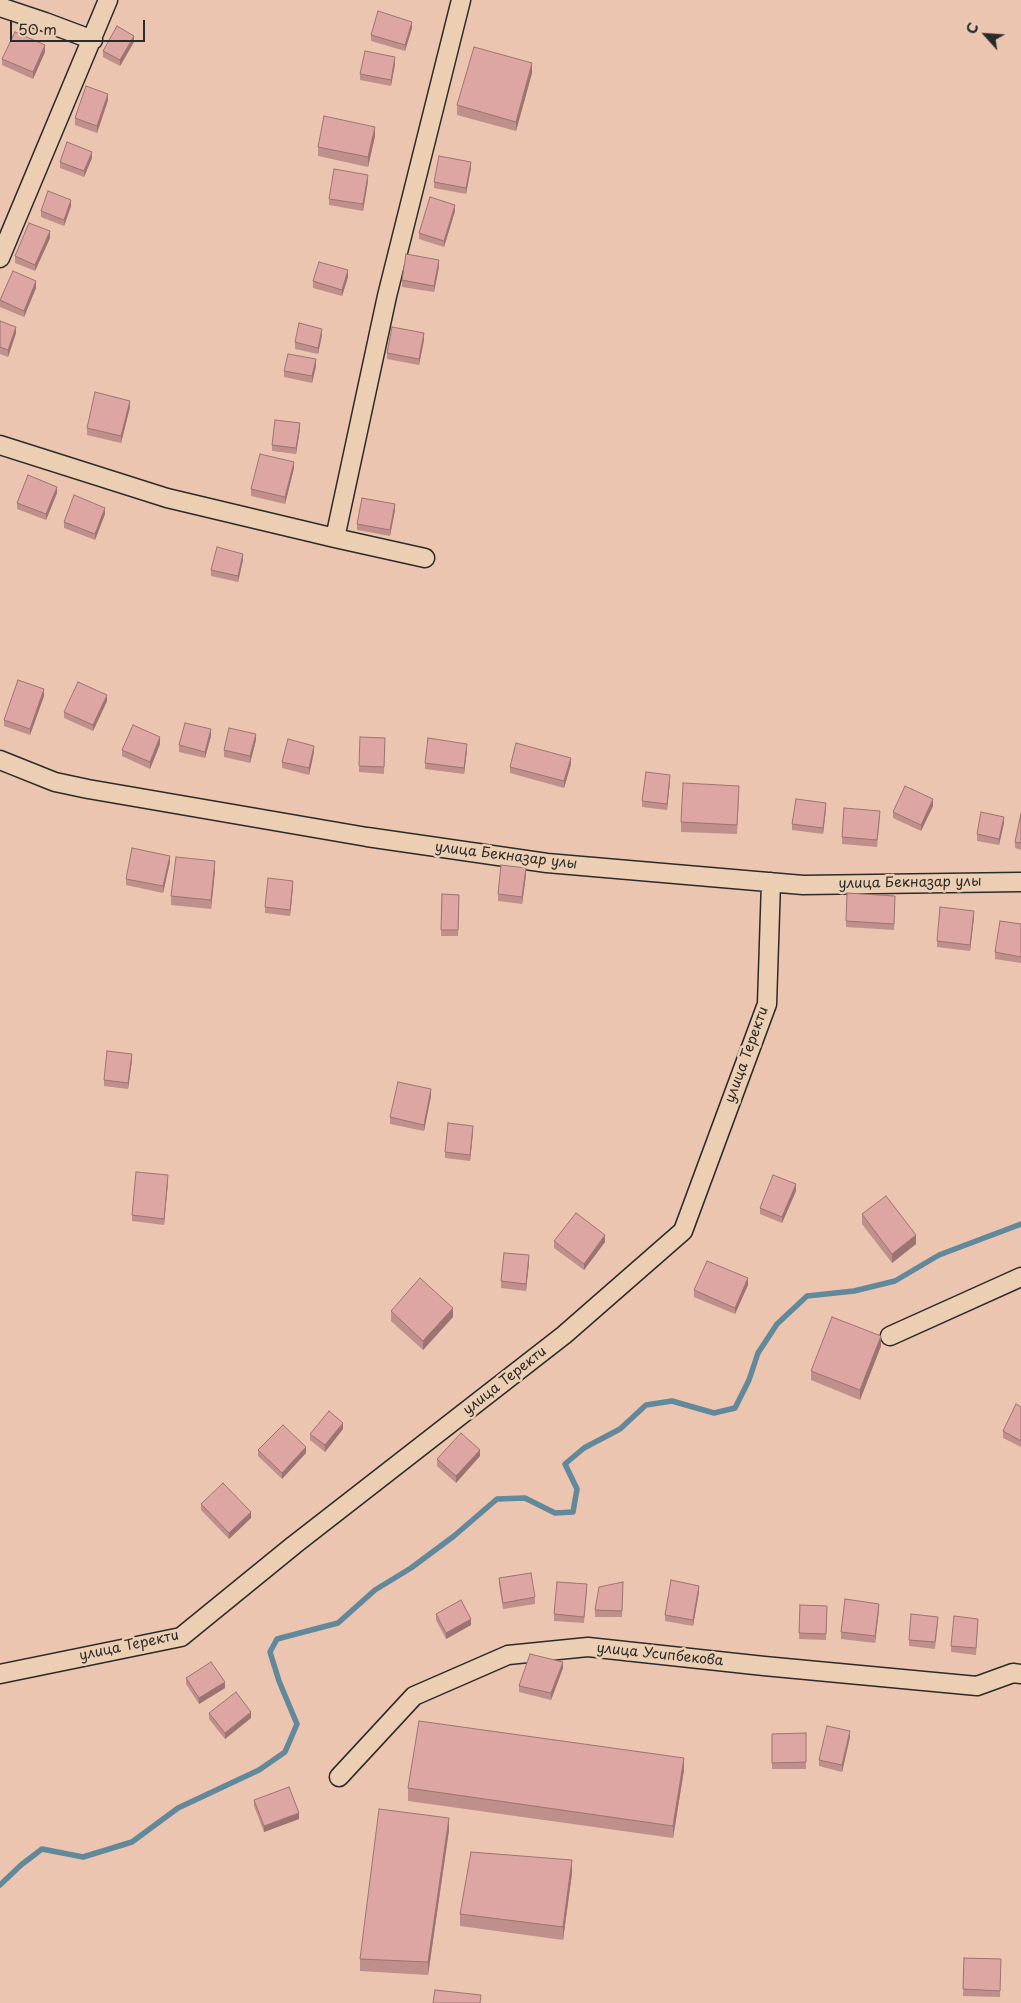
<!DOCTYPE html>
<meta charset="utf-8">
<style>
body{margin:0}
#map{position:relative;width:1021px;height:2003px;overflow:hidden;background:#ebc5b0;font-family:"Playpen Sans",sans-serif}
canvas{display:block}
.north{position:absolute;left:961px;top:10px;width:50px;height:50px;-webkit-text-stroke:4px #eccfb3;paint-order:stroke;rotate:296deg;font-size:14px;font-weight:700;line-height:20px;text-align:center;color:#2b2b2b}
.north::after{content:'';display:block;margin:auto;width:18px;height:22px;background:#2b2b2b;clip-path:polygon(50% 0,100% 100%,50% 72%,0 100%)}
.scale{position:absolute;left:10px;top:20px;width:135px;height:22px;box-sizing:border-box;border:2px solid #2b2b2b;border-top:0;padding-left:6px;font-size:15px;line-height:18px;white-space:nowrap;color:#2b2b2b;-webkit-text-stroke:4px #eccfb3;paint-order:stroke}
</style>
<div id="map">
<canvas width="1021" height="2003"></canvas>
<div class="north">С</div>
<div class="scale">50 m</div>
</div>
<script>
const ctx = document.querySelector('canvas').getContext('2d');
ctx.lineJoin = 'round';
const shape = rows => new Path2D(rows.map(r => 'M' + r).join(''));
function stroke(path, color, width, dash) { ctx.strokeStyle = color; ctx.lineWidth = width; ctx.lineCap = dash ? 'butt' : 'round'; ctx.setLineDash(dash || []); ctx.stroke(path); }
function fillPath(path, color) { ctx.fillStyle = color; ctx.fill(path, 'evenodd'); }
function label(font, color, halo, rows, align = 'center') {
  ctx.font = font + ' "Playpen Sans",sans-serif'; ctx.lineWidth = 5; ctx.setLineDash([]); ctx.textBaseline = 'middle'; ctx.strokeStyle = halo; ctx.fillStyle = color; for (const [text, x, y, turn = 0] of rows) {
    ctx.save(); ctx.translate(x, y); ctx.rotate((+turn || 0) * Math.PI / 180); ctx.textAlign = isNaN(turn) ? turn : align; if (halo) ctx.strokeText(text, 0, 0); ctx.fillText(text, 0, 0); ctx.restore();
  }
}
stroke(shape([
 [0,1885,21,1865,42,1849,83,1857,132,1842,178,1808,259,1770,285,1752,297,1724,279,1681,270,1652,277,1639,338,1623,375,1590,411,1568,454,1536,497,1499,525,1498,555,1513,573,1512,577,1489,565,1464,584,1448,620,1429,646,1405,672,1401,714,1413,735,1408,749,1380,758,1353,777,1324,807,1296,854,1291,895,1281,939,1255,1021,1224]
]), '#61899b', 5.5);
const minor = shape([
 [0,7,45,22,93,40],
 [0,258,108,0],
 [0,445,167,498,335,538,425,558],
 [335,538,387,296,461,0],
 [0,760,55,782,88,789,367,837,547,863,803,885,1021,882],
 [890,1336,1021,1277],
 [0,1674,181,1637,294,1545,564,1335,683,1231,767,1004,771,882],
 [339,1777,414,1696,508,1655,588,1647,764,1666,977,1686,1013,1673,1021,1674]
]);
stroke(minor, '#2b2b2b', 21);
stroke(minor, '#eccfb3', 18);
fillPath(shape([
 [412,28,405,51,371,41,371,35],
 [134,42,120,66,103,57,103,51],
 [45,52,33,79,2,65,2,59],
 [395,64,391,86,360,80,360,74],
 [532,73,516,131,457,115,457,105],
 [108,100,97,133,75,125,75,118],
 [375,136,368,167,318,156,318,147],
 [92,158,84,177,60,168,60,162],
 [471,168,466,194,434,188,434,182],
 [368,181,363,211,329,205,329,199],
 [71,206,64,226,41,217,41,211],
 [455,211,444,247,419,239,419,233],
 [50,238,35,271,15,263,15,256],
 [439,267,434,292,402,287,402,280],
 [348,277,342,296,313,288,313,281],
 [36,288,24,317,0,307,0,300],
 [0,321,16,333,8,357,0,354],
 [322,335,318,354,295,349,295,342],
 [424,340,419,365,387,359,387,353],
 [316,366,312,383,284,377,284,371],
 [130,407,121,443,87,435,87,428],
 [300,429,296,454,272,451,272,445],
 [294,468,285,504,251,496,251,489],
 [57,493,46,520,17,509,17,503],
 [395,510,390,536,357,530,357,524],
 [105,514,95,540,64,528,64,522],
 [243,560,238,582,211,576,211,570],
 [44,696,30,735,4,726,4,720],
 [107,701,93,731,64,718,64,712],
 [211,736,205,758,179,752,179,745],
 [256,740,250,763,224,757,224,750],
 [160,744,150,769,122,756,122,750],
 [385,745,384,774,359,772,359,766],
 [467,750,464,774,425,769,425,763],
 [314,752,309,775,282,768,282,762],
 [571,764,564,788,510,773,510,767],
 [670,781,667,810,642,807,642,801],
 [739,795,737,834,681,832,681,822],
 [933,806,921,831,893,818,893,812],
 [826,809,823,834,792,830,792,824],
 [1021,814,1021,850,1015,848,1015,842],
 [880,817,877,847,842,844,842,837],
 [1004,823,999,845,977,841,977,834],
 [170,862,163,893,126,885,126,879],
 [215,871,211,909,171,905,171,896],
 [526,875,522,904,498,901,498,894],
 [293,887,290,916,265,913,265,907],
 [442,894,459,895,458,936,441,936],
 [895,902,894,930,846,927,846,921],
 [974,917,970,951,937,947,937,941],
 [1021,924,1021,963,995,959,995,952],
 [132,1060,128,1089,104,1086,104,1080],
 [431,1096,424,1131,390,1124,390,1117],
 [473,1132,470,1161,445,1158,445,1152],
 [168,1182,164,1225,132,1221,132,1215],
 [796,1191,782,1223,760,1214,760,1208],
 [862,1214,916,1244,892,1263,862,1224],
 [554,1241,605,1242,584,1270,554,1248],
 [529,1262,526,1291,501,1288,501,1281],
 [748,1285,735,1314,694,1297,694,1290],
 [391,1311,453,1317,423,1350,391,1321],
 [881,1346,860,1400,811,1380,811,1371],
 [1021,1407,1021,1447,1003,1438,1003,1431],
 [343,1429,325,1452,310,1440,310,1434],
 [258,1450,306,1453,282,1479,258,1456],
 [480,1456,456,1483,437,1466,437,1459],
 [201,1504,251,1518,229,1539,201,1510],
 [499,1578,535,1597,535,1604,503,1609,499,1584],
 [623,1582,622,1617,595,1617,595,1610],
 [587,1590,584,1623,554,1621,554,1614],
 [699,1592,693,1626,665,1621,665,1615],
 [800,1605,827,1606,826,1640,799,1639],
 [879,1610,875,1643,841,1639,841,1632],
 [436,1614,471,1625,446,1639,436,1620],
 [938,1623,935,1649,909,1646,909,1640],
 [978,1625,976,1655,951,1652,951,1646],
 [563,1668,551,1700,519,1692,519,1686],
 [186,1678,225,1688,199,1704,186,1684],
 [209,1713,251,1718,225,1739,209,1719],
 [806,1733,806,1769,772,1769,772,1734],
 [850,1737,842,1772,819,1766,819,1760],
 [684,1770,673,1838,408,1801,408,1788],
 [254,1800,299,1819,264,1832,254,1806],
 [449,1830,428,1975,360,1971,360,1959],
 [572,1873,563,1940,460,1926,460,1914],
 [964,1958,1001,1959,1000,1997,963,1996]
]), '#bf8f8b');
fillPath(shape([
 [412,22,412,28,405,51,405,45],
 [134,36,134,42,120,66,120,60],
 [45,45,45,52,33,79,33,72],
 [395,57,395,64,391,86,391,80],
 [532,63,532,73,516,131,516,122],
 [108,94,108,100,97,133,97,126],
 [375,127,375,136,368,167,368,157],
 [92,152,92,158,84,177,84,171],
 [471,162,471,168,466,194,466,188],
 [368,175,368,181,363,211,363,204],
 [71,200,71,206,64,226,64,220],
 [455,205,455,211,444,247,444,241],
 [50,231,50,238,35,271,35,265],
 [439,260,439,267,434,292,434,286],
 [348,270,348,277,342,296,342,290],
 [36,281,36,288,24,317,24,311],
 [16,327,16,333,8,357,8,350],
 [322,329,322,335,318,354,318,348],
 [424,333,424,340,419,365,419,359],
 [316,359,316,366,312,383,312,376],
 [130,401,130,407,121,443,121,436],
 [300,423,300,429,296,454,296,448],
 [294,462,294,468,285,504,285,497],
 [57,487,57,493,46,520,46,514],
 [395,504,395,510,390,536,390,530],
 [105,508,105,514,95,540,95,534],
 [243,554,243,560,238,582,238,576],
 [44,689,44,696,30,735,30,729],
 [107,695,107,701,93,731,93,725],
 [211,729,211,736,205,758,205,752],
 [256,734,256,740,250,763,250,756],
 [160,737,160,744,150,769,150,762],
 [467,744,467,750,464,774,464,768],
 [314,746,314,752,309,775,309,768],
 [571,758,571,764,564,788,564,781],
 [670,775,670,781,667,810,667,804],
 [933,799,933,806,921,831,921,825],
 [826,803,826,809,823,834,823,828],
 [1004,817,1004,823,999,845,999,839],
 [170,856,170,862,163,893,163,886],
 [215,861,215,871,211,909,211,900],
 [526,868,526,875,522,904,522,897],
 [293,881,293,887,290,916,290,910],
 [974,911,974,917,970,951,970,945],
 [132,1054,132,1060,128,1089,128,1083],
 [431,1089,431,1096,424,1131,424,1125],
 [473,1126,473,1132,470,1161,470,1155],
 [168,1175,168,1182,164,1225,164,1219],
 [796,1184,796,1191,782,1223,782,1217],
 [605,1235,605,1242,584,1270,584,1264],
 [916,1235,916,1244,892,1263,892,1254],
 [529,1255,529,1262,526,1291,526,1284],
 [748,1278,748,1285,735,1314,735,1308],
 [453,1308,453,1317,423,1350,423,1341],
 [881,1336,881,1346,860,1400,860,1390],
 [343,1423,343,1429,325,1452,325,1445],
 [306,1447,306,1453,282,1479,282,1473],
 [480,1450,480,1456,456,1483,456,1476],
 [251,1512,251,1518,229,1539,229,1533],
 [699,1586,699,1592,693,1626,693,1620],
 [879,1604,879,1610,875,1643,875,1636],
 [471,1619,471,1625,446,1639,446,1633],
 [563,1662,563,1668,551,1700,551,1693],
 [225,1682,225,1688,199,1704,199,1698],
 [251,1712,251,1718,225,1739,225,1733],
 [850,1731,850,1737,842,1772,842,1765],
 [684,1758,684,1770,673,1838,673,1826],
 [299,1813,299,1819,264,1832,264,1826],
 [449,1818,449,1830,428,1975,428,1962],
 [572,1860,572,1873,563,1940,563,1927]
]), '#9b7471');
const building = shape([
 [378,11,412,22,405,45,371,35,378,11],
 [117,26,134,36,120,60,103,51,117,26],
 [15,32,45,45,33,72,2,59,15,32],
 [474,47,532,63,516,122,457,105,474,47],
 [365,51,395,57,391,80,360,74,365,51],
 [86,86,108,94,97,126,75,118,86,86],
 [324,116,375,127,368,157,318,147,324,116],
 [67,142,92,152,84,171,60,162,67,142],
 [439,156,471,162,466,188,434,182,439,156],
 [334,169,368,175,363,204,329,199,334,169],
 [48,191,71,200,64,220,41,211,48,191],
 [430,197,455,205,444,241,419,233,430,197],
 [29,223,50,231,35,265,15,256,29,223],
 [406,254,439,260,434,286,402,280,406,254],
 [319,262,348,270,342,290,313,281,319,262],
 [13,271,36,281,24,311,0,300,13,271],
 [0,321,16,327,8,350,0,347,0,321],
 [299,323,322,329,318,348,295,342,299,323],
 [392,327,424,333,419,359,387,353,392,327],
 [288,354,316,359,312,376,284,371,288,354],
 [95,392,130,401,121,436,87,428,95,392],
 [275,420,300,423,296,448,272,445,275,420],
 [260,454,294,462,285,497,251,489,260,454],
 [28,475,57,487,46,514,17,503,28,475],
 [74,495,105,508,95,534,64,522,74,495],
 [362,498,395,504,390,530,357,524,362,498],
 [217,547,243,554,238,576,211,570,217,547],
 [18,680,44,689,30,729,4,720,18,680],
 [78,682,107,695,93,725,64,712,78,682],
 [185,723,211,729,205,752,179,745,185,723],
 [133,725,160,737,150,762,122,750,133,725],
 [229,728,256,734,250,756,224,750,229,728],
 [360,737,385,738,384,767,359,766,360,737],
 [428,738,467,744,464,768,425,763,428,738],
 [288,739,314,746,309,768,282,762,288,739],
 [516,743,571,758,564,781,510,767,516,743],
 [646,772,670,775,667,804,642,801,646,772],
 [683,783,739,786,737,825,681,822,683,783],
 [905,786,933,799,921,825,893,812,905,786],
 [796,799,826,803,823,828,792,824,796,799],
 [844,808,880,811,877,840,842,837,844,808],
 [981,812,1004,817,999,839,977,834,981,812],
 [1021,814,1021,843,1015,842,1021,814],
 [132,848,170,856,163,886,126,879,132,848],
 [176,857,215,861,211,900,171,896,176,857],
 [501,865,526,868,522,897,498,894,501,865],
 [268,878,293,881,290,910,265,907,268,878],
 [847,893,895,896,894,924,846,921,847,893],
 [442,894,459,895,458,930,441,930,442,894],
 [940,907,974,911,970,945,937,941,940,907],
 [1000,921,1021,924,1021,957,995,952,1000,921],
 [107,1051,132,1054,128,1083,104,1080,107,1051],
 [398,1082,431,1089,424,1125,390,1117,398,1082],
 [448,1123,473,1126,470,1155,445,1152,448,1123],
 [136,1172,168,1175,164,1219,132,1215,136,1172],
 [773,1175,796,1184,782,1217,760,1208,773,1175],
 [886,1196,916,1235,892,1254,862,1214,886,1196],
 [576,1213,605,1235,584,1264,554,1241,576,1213],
 [504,1253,529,1255,526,1284,501,1281,504,1253],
 [707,1261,748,1278,735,1308,694,1290,707,1261],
 [420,1278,453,1308,423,1341,391,1311,420,1278],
 [832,1317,881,1336,860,1390,811,1371,832,1317],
 [1016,1404,1021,1407,1021,1441,1003,1431,1016,1404],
 [329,1411,343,1423,325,1445,310,1434,329,1411],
 [283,1425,306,1447,282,1473,258,1450,283,1425],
 [461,1433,480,1450,456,1476,437,1459,461,1433],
 [223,1483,251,1512,229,1533,201,1504,223,1483],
 [531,1573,535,1597,503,1603,499,1578,531,1573],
 [671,1580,699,1586,693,1620,665,1615,671,1580],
 [557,1582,587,1584,584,1617,554,1614,557,1582],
 [623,1582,622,1611,595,1610,599,1587,623,1582],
 [845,1599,879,1604,875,1636,841,1632,845,1599],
 [461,1600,471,1619,446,1633,436,1614,461,1600],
 [800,1605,827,1606,826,1634,799,1633,800,1605],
 [911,1614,938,1617,935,1642,909,1640,911,1614],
 [954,1616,978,1619,976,1648,951,1646,954,1616],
 [530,1654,563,1662,551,1693,519,1686,530,1654],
 [211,1662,225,1682,199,1698,186,1678,211,1662],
 [236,1692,251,1712,225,1733,209,1713,236,1692],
 [419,1721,684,1758,673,1826,408,1788,419,1721],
 [827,1726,850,1731,842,1765,819,1760,827,1726],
 [806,1733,806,1762,772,1763,772,1734,806,1733],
 [289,1787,299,1813,264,1826,254,1800,289,1787],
 [379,1809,449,1818,428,1962,360,1959,379,1809],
 [471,1852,572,1860,563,1927,460,1914,471,1852],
 [964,1958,1001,1959,1000,1991,963,1989,964,1958],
 [435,1990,481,1995,480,2003,433,2003,435,1990]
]);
fillPath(building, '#dea6a2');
stroke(building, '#9b7471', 1);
label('14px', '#2b2b2b', '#eccfb3', [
 ["улица Бекназар улы",506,856,7],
 ["улица Бекназар улы",910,883,-1],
 ["улица Теректи",747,1055,-70],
 ["улица Теректи",505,1381,-38],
 ["улица Теректи",129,1646,-12],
 ["улица Усипбекова",660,1655,6]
]);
</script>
